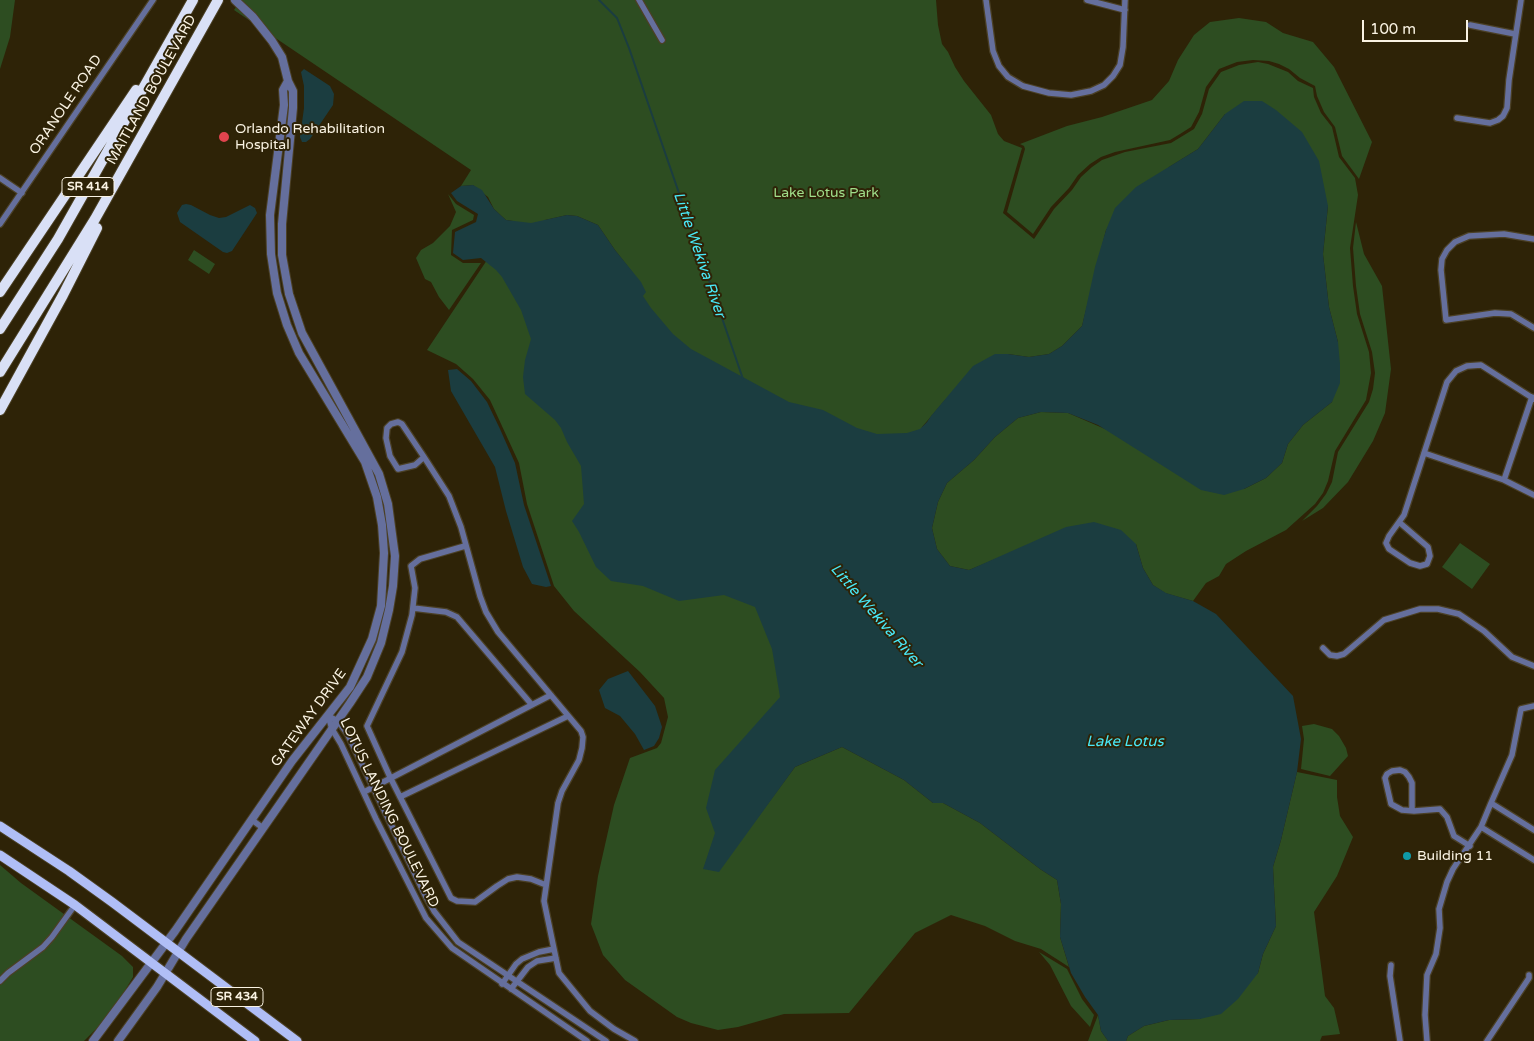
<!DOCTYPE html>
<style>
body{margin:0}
#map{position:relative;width:1534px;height:1041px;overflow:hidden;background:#2e2307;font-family:"Varela Round",sans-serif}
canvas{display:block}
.scale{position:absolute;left:1362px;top:20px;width:106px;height:22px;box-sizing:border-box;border:2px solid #faf3e3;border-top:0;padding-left:6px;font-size:15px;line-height:18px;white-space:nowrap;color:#faf3e3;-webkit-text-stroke:4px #2e2307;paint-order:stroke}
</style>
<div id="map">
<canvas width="1534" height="1041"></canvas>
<div class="scale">100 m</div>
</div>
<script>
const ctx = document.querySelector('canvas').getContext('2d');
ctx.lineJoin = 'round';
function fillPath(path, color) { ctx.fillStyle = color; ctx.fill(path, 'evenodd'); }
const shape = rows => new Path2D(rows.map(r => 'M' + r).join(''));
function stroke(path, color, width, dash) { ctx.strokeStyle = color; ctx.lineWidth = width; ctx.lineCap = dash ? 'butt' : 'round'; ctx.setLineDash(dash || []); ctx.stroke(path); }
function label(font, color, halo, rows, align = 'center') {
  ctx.font = font + ' "Varela Round",sans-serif'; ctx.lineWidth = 4; ctx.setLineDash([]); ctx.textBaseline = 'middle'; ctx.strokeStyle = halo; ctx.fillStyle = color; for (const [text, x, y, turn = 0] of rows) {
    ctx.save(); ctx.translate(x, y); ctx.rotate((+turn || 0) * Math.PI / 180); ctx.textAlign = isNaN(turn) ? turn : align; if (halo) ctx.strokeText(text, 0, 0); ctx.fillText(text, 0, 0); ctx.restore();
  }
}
fillPath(shape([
 [0,0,15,0,10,37,0,69],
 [241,0,936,0,938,25,942,44,948,52,955,67,964,81,991,115,998,134,1004,141,1022,148,1003,213,1034,239,1054,209,1072,190,1081,177,1092,167,1102,160,1125,152,1171,143,1194,129,1202,114,1209,89,1221,72,1239,65,1258,62,1268,64,1288,72,1298,81,1313,88,1314,97,1321,113,1332,127,1339,157,1355,178,1358,195,1350,248,1353,286,1357,314,1369,352,1371,373,1366,400,1335,451,1328,481,1323,493,1315,504,1286,530,1246,551,1226,564,1219,576,1206,583,1193,601,1165,593,1153,585,1143,568,1136,544,998,558,969,570,950,566,937,549,932,528,938,502,947,483,974,460,995,437,1018,418,1041,412,1068,413,1244,489,1266,478,1282,463,1288,444,1303,425,1332,402,1338,342,1329,307,1323,254,1328,206,1225,114,1198,149,1169,167,1106,230,1082,326,1062,346,1049,354,1029,357,1008,354,945,400,922,427,852,674,718,871,795,767,842,747,904,780,933,803,943,803,980,823,1040,869,1057,880,1061,904,1060,937,1069,967,1041,949,1015,941,985,926,951,915,915,933,849,1013,784,1014,738,1027,718,1030,691,1023,677,1017,625,980,603,955,591,924,598,876,614,805,630,758,657,748,661,743,668,717,664,698,640,672,574,611,554,586,527,504,519,463,490,400,473,379,456,364,427,350,513,221,506,220,494,209,488,197,473,185,461,186,471,170,234,10],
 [567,215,577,216,598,225,615,250,633,273,545,220],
 [1239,18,1266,22,1283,33,1313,42,1334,67,1372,142,1359,179,1342,156,1335,127,1324,112,1317,96,1315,86,1300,78,1289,69,1279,64,1269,61,1253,60,1237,62,1219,69,1206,87,1199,112,1191,127,1180,134,1170,140,1115,152,1101,157,1090,164,1078,175,1069,188,1051,207,1033,234,1007,212,1025,149,1024,146,1020,144,1067,126,1102,117,1152,100,1169,81,1178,60,1194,35,1210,22],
 [448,194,456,204,474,215,473,220,452,230,451,255,463,263,481,263,449,310,439,297,431,282,425,279,416,258,421,250,433,243,450,226,456,212],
 [1356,222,1364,254,1382,286,1391,369,1385,413,1373,441,1348,482,1323,508,1302,521,1317,506,1326,494,1332,482,1338,452,1369,402,1373,389,1375,373,1372,352,1360,314,1356,286,1353,248],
 [194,250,215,264,209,274,188,260],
 [1460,543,1490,564,1472,589,1442,567],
 [1314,724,1332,729,1339,736,1346,748,1348,756,1330,776,1301,769,1304,739,1302,726],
 [1297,772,1337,780,1337,797,1340,816,1353,837,1337,876,1314,912,1325,996,1334,1008,1340,1034,1322,1036,1320,1041,1126,1041,1128,1036,1144,1026,1169,1020,1200,1019,1258,973,1263,954,1276,926,1273,867,1281,840],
 [0,865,21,883,122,956,133,967,133,977,121,997,102,1023,84,1041,0,1041],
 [1039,952,1067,969,1082,999,1094,1015,1090,1027,1071,1006,1050,965],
 [1098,1015,1101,1031,1108,1041,1088,1041]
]), '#2d4d21');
fillPath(shape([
 [304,69,330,86,334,94,333,105,310,139,306,142,302,142,300,137,304,108,304,86,301,72],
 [1244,101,1262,101,1276,110,1302,132,1319,161,1328,206,1323,254,1329,307,1338,342,1340,364,1340,383,1332,402,1303,425,1288,444,1282,463,1266,478,1244,489,1224,495,1201,490,1098,425,1068,413,1041,412,1018,418,995,437,974,460,947,483,938,502,932,528,937,549,950,566,969,570,1066,527,1094,522,1121,530,1136,544,1143,568,1153,585,1166,593,1193,601,1216,614,1293,696,1301,739,1297,772,1281,840,1273,867,1276,926,1263,954,1258,973,1238,999,1221,1014,1200,1019,1169,1020,1144,1026,1128,1036,1126,1041,1108,1041,1101,1031,1098,1015,1085,997,1071,973,1060,937,1061,904,1057,880,1040,869,980,823,943,803,933,803,904,780,842,747,795,767,719,872,703,869,715,833,706,808,715,770,780,697,772,649,755,607,724,595,679,601,643,586,611,581,596,567,579,532,572,521,584,504,581,466,567,442,561,428,555,420,525,394,523,377,525,360,531,339,521,310,502,277,496,270,481,258,463,260,453,253,455,232,476,222,478,214,457,201,451,193,461,186,473,185,482,190,494,209,506,220,531,223,567,215,577,216,598,225,615,250,641,282,646,292,643,296,651,308,673,334,691,349,789,402,823,410,857,428,877,434,907,433,920,429,927,422,931,416,973,366,995,354,1008,354,1029,357,1049,354,1062,346,1082,326,1095,267,1106,230,1115,208,1136,187,1198,149,1225,114],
 [186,204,191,205,210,215,219,218,226,217,250,205,255,208,257,213,232,251,227,253,223,252,180,222,177,213,182,205],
 [457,369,471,381,487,402,500,429,515,463,524,505,551,586,546,587,532,584,523,567,506,511,495,467,451,391,448,370],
 [628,671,655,706,662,727,659,738,654,746,644,750,635,734,620,716,605,708,599,690,608,679]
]), '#1b3d40');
stroke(shape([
 [599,0,617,18,629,48,743,379]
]), '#1b3d40', 2);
const minor = shape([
 [639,0,662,40],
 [986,0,993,51,999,66,1008,77,1023,86,1049,93,1071,95,1091,91,1104,85,1113,76,1120,65,1123,47,1125,0],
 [1087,0,1125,10],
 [1470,25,1515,34],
 [1457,118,1490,123,1498,120,1503,116,1507,108,1509,80,1521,0],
 [0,178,22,193],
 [0,224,153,0],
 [1534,239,1504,234,1469,236,1455,242,1447,250,1442,259,1441,270,1446,320,1495,313,1511,314,1534,328],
 [1424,453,1504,480,1534,495],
 [424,457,415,465,398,469,390,456,386,438,387,428,391,424,398,422,402,424,424,457,449,496,461,527,480,596,486,612,498,632,581,731,583,737,582,748,579,760,562,791,558,803,544,901,559,973,590,1011,614,1029,635,1041],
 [1504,480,1532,397],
 [1399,522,1428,547,1430,556,1427,564,1420,566,1410,563,1389,549,1386,543,1389,536,1404,515,1447,382,1456,371,1467,366,1481,365,1534,399],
 [465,546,420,559,411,566,415,588,412,615,402,652,367,726,390,777,451,898,457,901,475,902,497,886,508,879,517,877,531,879,546,885],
 [413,608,446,612,457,617,532,705],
 [1323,648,1330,655,1337,656,1344,654,1384,620,1420,609,1438,609,1459,614,1484,631,1512,657,1534,666],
 [1534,706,1521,709,1512,755,1491,803,1534,830],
 [328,716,338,721,348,735,426,897,434,911,458,942,606,1041],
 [328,716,332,729,341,744,376,819,426,918,452,948,587,1041],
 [364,792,551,695],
 [400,797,568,716],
 [1412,810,1412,783,1409,777,1405,772,1400,770,1392,771,1387,774,1385,778,1391,804,1402,810,1414,811,1440,809,1447,817,1454,836,1470,846],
 [252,820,263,828],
 [1481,827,1491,803],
 [1391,965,1390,976,1400,1041],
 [0,981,8,973,43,947,52,937,75,905],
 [502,984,516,964,522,959,539,952,554,949],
 [511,989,528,967,537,961,556,958],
 [1427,1041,1425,1015,1427,975,1436,954,1440,928,1439,909,1447,882,1453,869,1481,827,1534,860],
 [1487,1041,1529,978,1529,975]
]);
const tertiary = shape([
 [93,1041,175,931,292,761,350,687,372,639,381,606,384,553,382,525,377,497,365,462,299,353,287,325,277,293,271,254,270,215,284,105,283,90,288,81],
 [118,1041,157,987,186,939,350,703,367,677,381,643,389,610,393,586,395,556,392,534,388,504,379,474,302,333,289,294,282,255,282,224,293,108,293,91,288,81,282,57,272,41,253,17,235,0]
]);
const primary = shape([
 [0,826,69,871,112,902,297,1041],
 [0,855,75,905,255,1041]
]);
const motorway = shape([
 [0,292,136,90],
 [0,329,58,239,193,0],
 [0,372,95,219,218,0],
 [0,410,63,295,97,228]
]);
stroke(minor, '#4b4026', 8);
stroke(tertiary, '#4b4026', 10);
stroke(primary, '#4b4026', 11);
stroke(motorway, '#4b4026', 12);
stroke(minor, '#656f9d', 5.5);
stroke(tertiary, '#656f9d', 8);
stroke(primary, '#b0bef6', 9);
stroke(motorway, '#d9e0f6', 10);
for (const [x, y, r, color] of [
 [224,137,6,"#e0444e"],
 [1407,856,5,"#0f9aa8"]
]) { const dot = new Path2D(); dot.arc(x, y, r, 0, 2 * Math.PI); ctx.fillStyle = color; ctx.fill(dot); stroke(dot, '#2e2307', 2); }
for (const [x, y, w] of [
 [88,187,52],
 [237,997,52]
]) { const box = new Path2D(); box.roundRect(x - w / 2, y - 9.5, w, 19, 4); ctx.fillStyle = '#2e2307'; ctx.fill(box); stroke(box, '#faf3e3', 1); }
label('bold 12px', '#faf3e3', null, [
 ["SR 414",88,187],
 ["SR 434",237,997]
]);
label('14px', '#faf3e3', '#2e2307', [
 ["MAITLAND BOULEVARD",152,90,-61],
 ["ORANOLE ROAD",66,105,-56],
 ["GATEWAY DRIVE",309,718,-54],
 ["LOTUS LANDING BOULEVARD",389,813,64]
]);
label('14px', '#faf3e3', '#2e2307', [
 ["Orlando Rehabilitation",235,129],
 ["Hospital",235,145],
 ["Building 11",1417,856]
], 'left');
label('14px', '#a0de8a', '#2e2307', [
 ["Lake Lotus Park",826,193]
]);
label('italic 15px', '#49e8f6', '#2e2307', [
 ["Little Wekiva River",699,255,71],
 ["Little Wekiva River",876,616,49],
 ["Lake Lotus",1125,742]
]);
</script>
